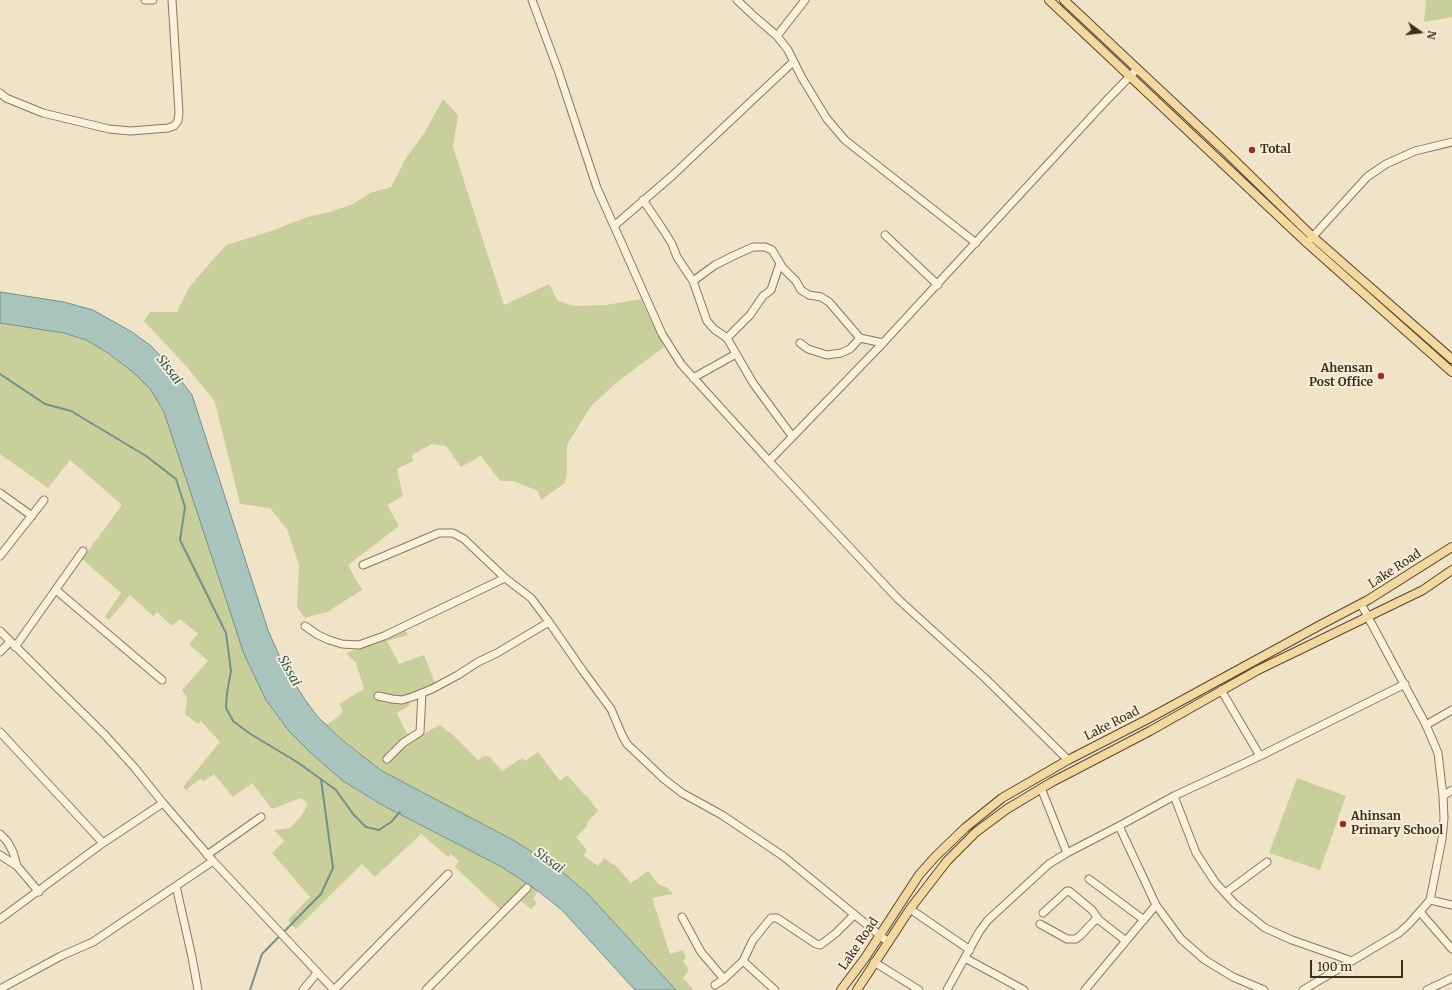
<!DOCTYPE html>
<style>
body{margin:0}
#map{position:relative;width:1452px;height:990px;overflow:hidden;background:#f0e4c8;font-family:Merriweather,serif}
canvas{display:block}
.north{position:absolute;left:1400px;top:12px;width:40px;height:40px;-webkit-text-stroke:3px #f7eed8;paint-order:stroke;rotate:104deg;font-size:11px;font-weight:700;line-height:16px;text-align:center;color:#3d2e20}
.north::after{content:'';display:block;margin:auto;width:14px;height:18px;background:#3d2e20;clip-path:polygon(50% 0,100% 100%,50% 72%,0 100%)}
.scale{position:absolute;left:1310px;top:960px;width:93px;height:18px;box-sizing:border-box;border:2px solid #3d2e20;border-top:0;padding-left:5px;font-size:12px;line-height:14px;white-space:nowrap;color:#3d2e20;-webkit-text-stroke:3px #f7eed8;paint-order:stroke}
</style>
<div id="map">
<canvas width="1452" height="990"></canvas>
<div class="north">N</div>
<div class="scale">100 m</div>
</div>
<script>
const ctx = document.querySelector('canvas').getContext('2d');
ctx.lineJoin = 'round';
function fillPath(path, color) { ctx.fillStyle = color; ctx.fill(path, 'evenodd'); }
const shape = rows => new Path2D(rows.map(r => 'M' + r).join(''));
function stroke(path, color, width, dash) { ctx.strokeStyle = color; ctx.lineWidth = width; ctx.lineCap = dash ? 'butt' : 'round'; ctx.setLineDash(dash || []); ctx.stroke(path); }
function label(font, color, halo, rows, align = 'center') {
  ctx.font = font + ' Merriweather,serif'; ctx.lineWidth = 4; ctx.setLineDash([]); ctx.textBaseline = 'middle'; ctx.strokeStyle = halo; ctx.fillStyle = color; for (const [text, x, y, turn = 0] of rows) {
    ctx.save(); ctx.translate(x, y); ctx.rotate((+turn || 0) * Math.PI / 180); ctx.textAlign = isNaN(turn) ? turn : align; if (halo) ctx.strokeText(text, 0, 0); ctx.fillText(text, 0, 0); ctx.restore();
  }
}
fillPath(shape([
 [1426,0,1452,0,1452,17,1424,22],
 [443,99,458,115,453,147,504,305,549,284,558,301,574,306,606,305,641,299,664,347,616,383,591,406,567,445,567,473,565,483,541,500,538,491,513,481,500,481,481,456,461,467,446,446,432,444,412,455,413,461,397,469,403,496,387,505,399,526,348,565,362,590,327,612,305,618,297,607,299,565,287,529,270,508,240,504,215,402,186,366,144,321,150,312,177,312,190,286,226,245,271,231,307,217,330,212,353,204,370,193,391,187,406,158,425,132],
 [0,323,64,333,86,340,108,353,134,373,151,390,164,412,244,654,266,700,288,730,312,754,343,781,384,806,502,867,538,891,533,899,537,903,531,909,520,900,505,914,455,867,459,861,451,854,448,857,421,834,375,877,362,864,296,929,288,920,310,897,272,853,284,841,274,830,290,828,302,815,308,804,301,798,272,809,252,783,233,797,214,774,204,781,200,779,186,790,183,787,220,742,201,721,198,724,185,714,187,697,182,690,208,661,189,644,198,634,180,619,172,626,157,612,153,616,130,595,109,620,105,616,121,593,82,559,122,505,70,460,48,488,0,454],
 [406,631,408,635,387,641,399,664,424,655,436,685,420,692,406,695,410,705,397,713,407,734,425,733,440,725,453,735,478,760,484,756,490,757,502,771,522,758,525,761,538,752,560,781,567,775,585,795,586,795,598,811,588,821,587,826,576,837,587,850,584,856,598,866,604,858,616,866,631,883,648,871,658,884,668,888,673,894,652,898,670,954,683,950,686,958,683,961,689,970,683,978,694,990,676,990,588,894,560,870,515,841,382,771,342,740,326,725,338,717,343,711,339,704,364,689,356,663,346,653],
 [1297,778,1346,796,1320,870,1269,853]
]), '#c9cf9b');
const water = shape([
 [0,292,64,302,93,310,132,332,151,346,170,366,192,395,268,630,285,669,306,701,317,716,342,740,382,771,515,841,560,870,588,894,676,990,635,990,562,910,538,891,502,867,384,806,343,781,312,754,288,730,266,700,244,654,164,412,151,390,134,373,108,353,86,340,64,333,0,323,0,292]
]);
fillPath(water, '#a9c4bc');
stroke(water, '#6f938a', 1);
stroke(shape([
 [0,374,45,404,71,411,146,456,176,479,185,507,180,540,226,633,231,671,227,693,226,708,233,721,249,733,297,762,336,790,353,814,366,827,379,830,391,822,400,812],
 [250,990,262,954,321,894,333,868,321,779]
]), '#6f938a', 2);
const minor = shape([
 [145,0,153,0],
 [532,0,558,70,597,188,614,226,673,175,793,62],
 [737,0,755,17,777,36],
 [805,0,777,36,788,50,802,78,827,119,845,140,976,243],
 [0,93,6,98,43,113,109,129,131,131,168,128,174,126,178,121,179,112,172,0],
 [643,200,664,231,672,244,677,257,693,281,707,321,714,329,727,338,753,383,792,436],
 [614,226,662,334,681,364,769,461],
 [885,235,938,285],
 [1307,243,1367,177,1386,164,1415,151,1452,142],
 [693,281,715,265,733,256,753,247,765,247,772,250,783,268,796,281,801,290,809,295,821,297,829,302,860,338,883,343],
 [727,338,750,315,763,296,771,290,780,263],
 [800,343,808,349,827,355,841,353,850,349,860,338],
 [693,378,736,354],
 [0,493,32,516],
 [0,556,44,500],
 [363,565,439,533,453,533,464,539,505,578,531,598,549,622],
 [56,590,162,680],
 [305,626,318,635,329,640,342,644,359,645,384,636,505,578],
 [0,631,105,735,134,767,163,803],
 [15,647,83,551],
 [0,652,10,642],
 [1221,690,1260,756],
 [378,696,392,699,402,700,412,697,432,689,458,675,478,662,497,653,549,622,583,671,611,709,622,735,627,744,664,779,682,793,722,815,783,856,888,942],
 [1426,725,1452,710],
 [0,732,103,843],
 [387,759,403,743,420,732,422,693],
 [1068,760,986,679,898,599,769,461,883,343,1105,102,1137,69],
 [1041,788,1067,853],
 [1174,796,1196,853,1215,882,1235,904,1265,928,1292,940,1352,961],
 [1443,796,1452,790],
 [1119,826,1156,905,1181,939,1205,960,1233,977,1264,990],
 [0,834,7,841,13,852,17,866],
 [0,855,17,866,39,892],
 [207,855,261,817],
 [1089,879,1144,920],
 [176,886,192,957,198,990],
 [1225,893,1267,862],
 [1430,900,1452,905],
 [910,909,970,950],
 [1420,912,1452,949],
 [1043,913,1067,891,1069,891,1092,910,1099,920],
 [682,917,701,952,724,979],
 [0,919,103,843,163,803,213,861,334,990],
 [1040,924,1067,939,1076,939,1081,935,1095,920,1099,920,1126,941],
 [965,958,1024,990],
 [874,962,919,990],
 [715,985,724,979,743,961],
 [0,989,61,956,93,942,213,861],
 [303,990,317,973],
 [334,990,448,874],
 [426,990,527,888],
 [775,990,743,961,753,940,771,918,777,918,816,944,820,945,823,943,836,933,854,915],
 [947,990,979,932,988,920,1049,864,1067,853,1119,826,1174,796,1260,756,1405,684],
 [1085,990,1156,905],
 [1303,990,1399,933,1409,924,1430,900,1442,839,1444,818,1443,796,1438,753,1426,725,1361,604],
 [1427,990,1452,978]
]);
const major = shape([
 [1049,0,1307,243,1452,372],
 [1064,0,1227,153,1313,237,1452,359],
 [841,990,865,958,919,875,935,857,965,828,1002,798,1068,760,1146,720,1324,623,1368,600,1452,547],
 [857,990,910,909,947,861,976,832,1007,809,1052,782,1150,731,1258,670,1423,590,1452,570]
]);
stroke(minor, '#8d765c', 9);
stroke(major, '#5b4430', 10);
stroke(minor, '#faf1dc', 7);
stroke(major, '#f3d9a0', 8);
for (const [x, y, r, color] of [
 [1252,150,4,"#9e2a2b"],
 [1381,376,4,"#9e2a2b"],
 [1343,824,4,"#9e2a2b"]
]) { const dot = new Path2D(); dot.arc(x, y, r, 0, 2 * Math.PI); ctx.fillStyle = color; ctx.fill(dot); stroke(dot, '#f7eed8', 1.5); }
label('bold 12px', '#3d2e20', '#f7eed8', [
 ["Total",1260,150],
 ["Ahensan",1373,369,"right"],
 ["Post Office",1373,383,"right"],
 ["Ahinsan",1351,817],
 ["Primary School",1351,831]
], 'left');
label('12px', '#3d2e20', '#f7eed8', [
 ["Lake Road",1395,569,-33],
 ["Lake Road",1112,724,-27],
 ["Lake Road",859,944,-56]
]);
label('italic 13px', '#2f5d5a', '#f7eed8', [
 ["Sissai",169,370,52],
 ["Sissai",289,671,61],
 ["Sissai",549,861,36]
]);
</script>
